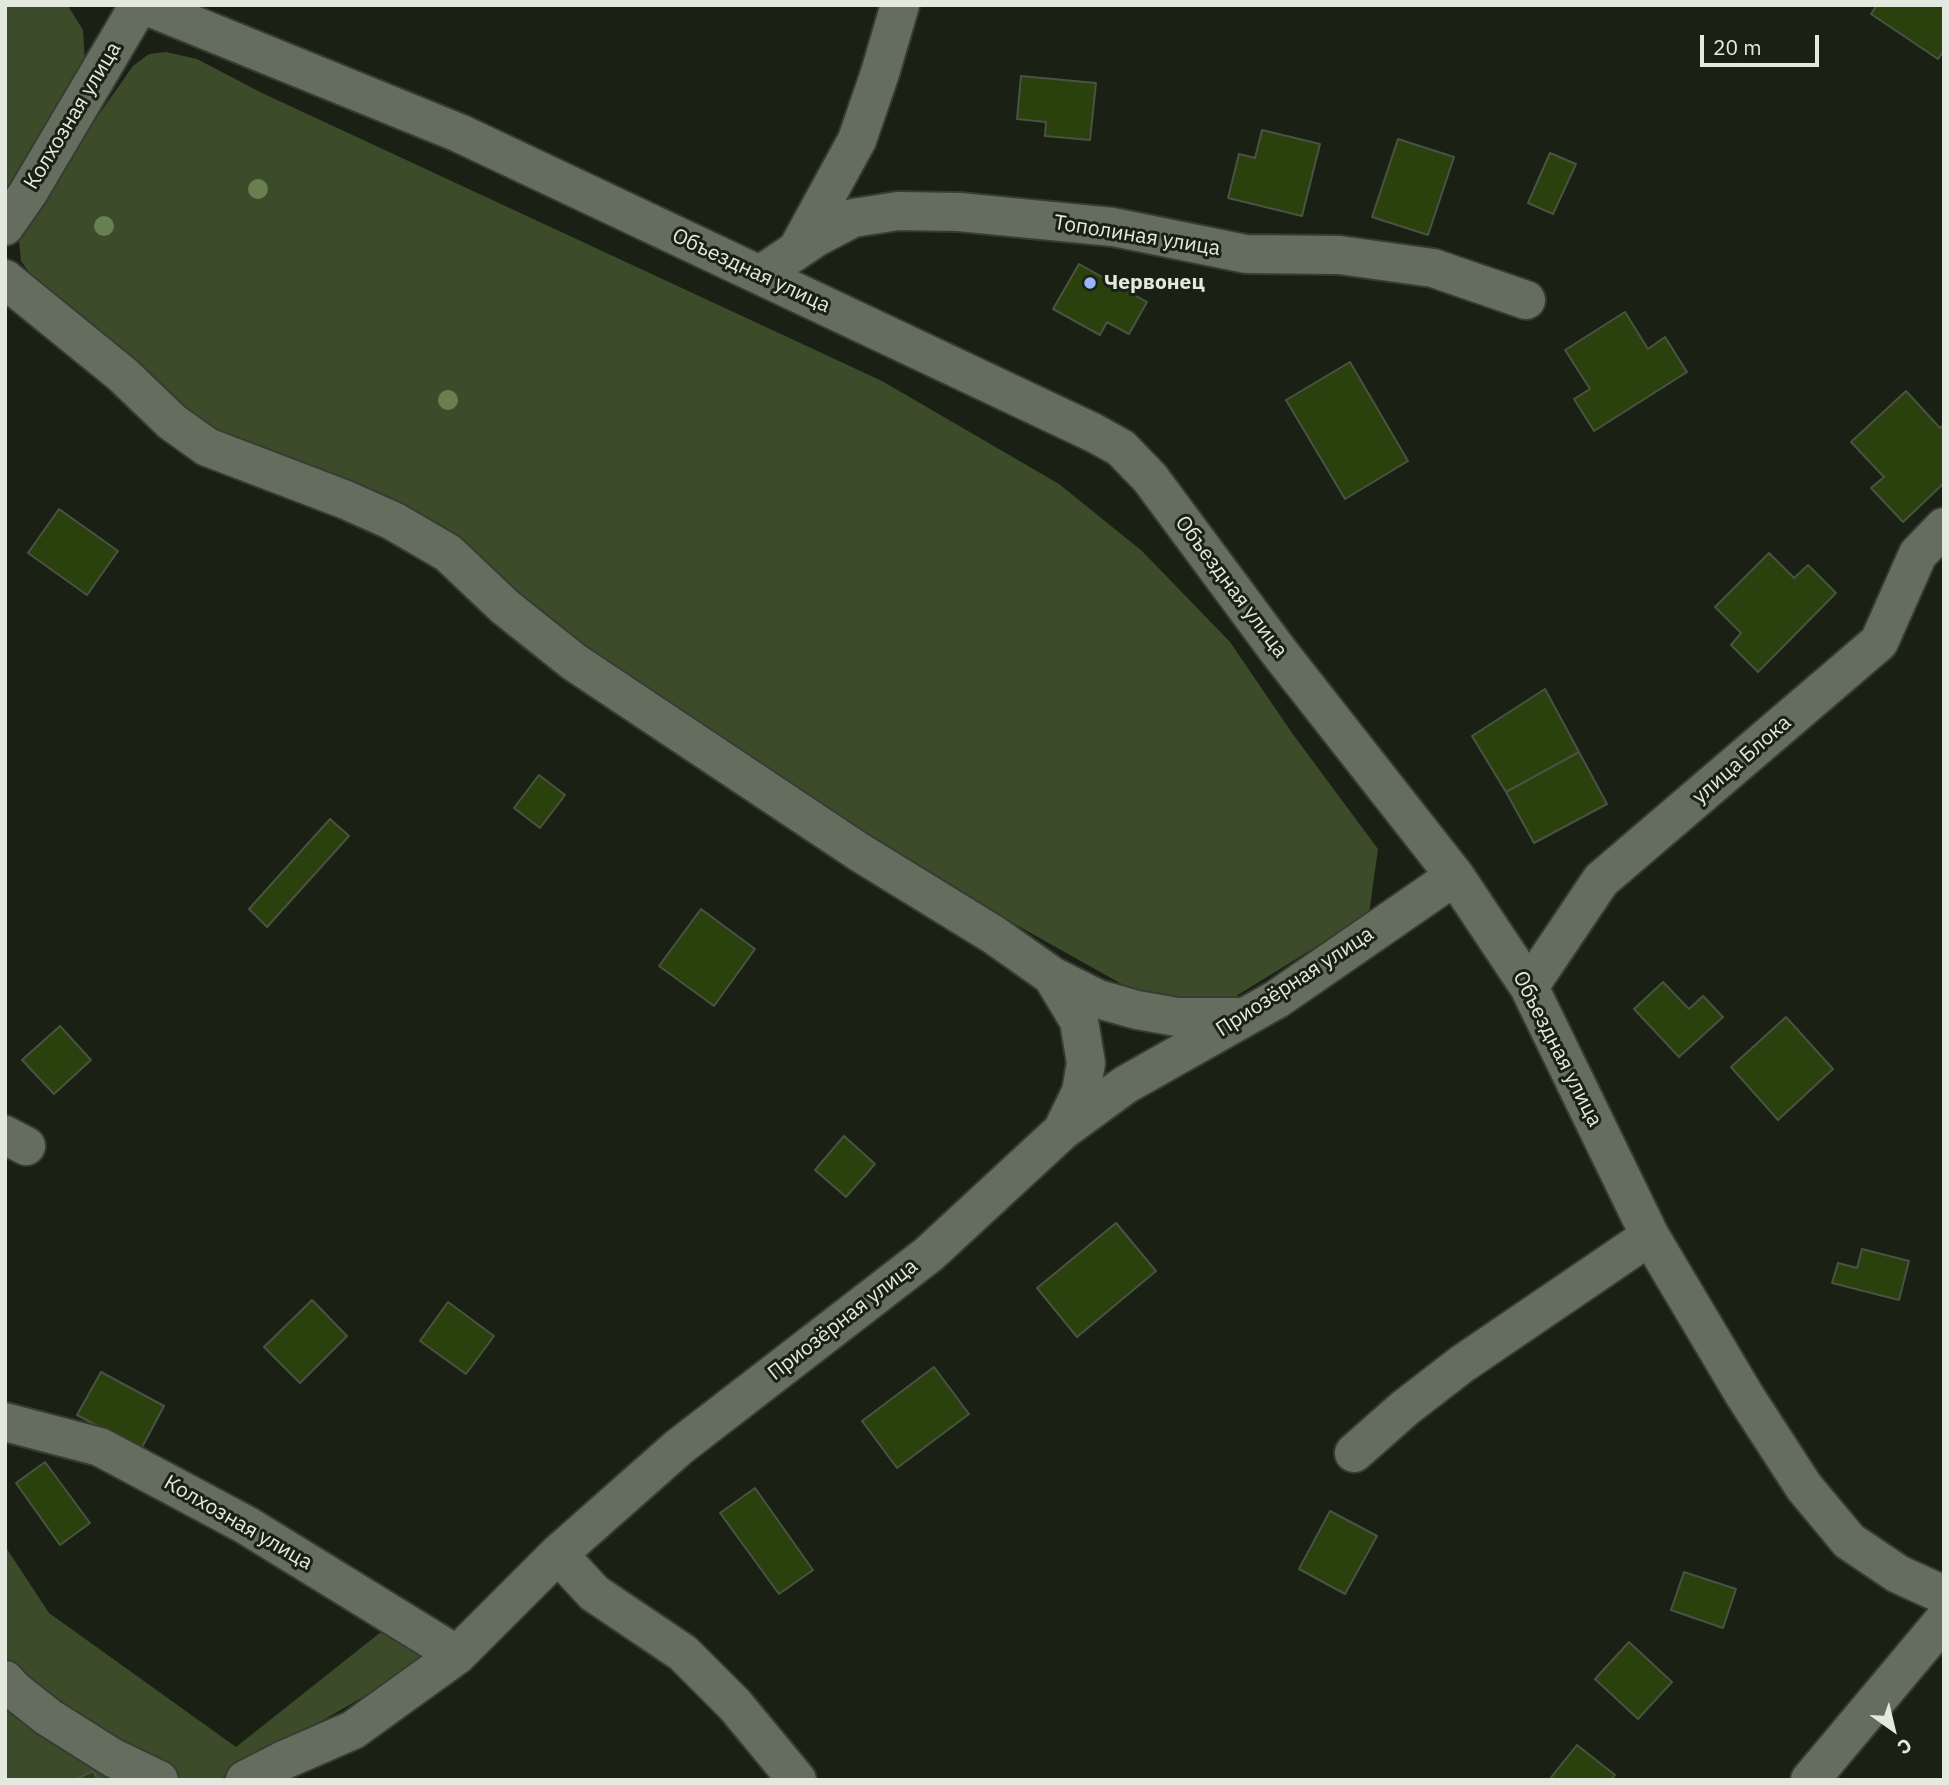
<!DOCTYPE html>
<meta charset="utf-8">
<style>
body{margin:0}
#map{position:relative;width:1949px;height:1785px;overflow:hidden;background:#1a2114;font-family:"IBM Plex Sans",sans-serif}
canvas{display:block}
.frame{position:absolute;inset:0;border:7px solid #e4e9e0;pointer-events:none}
.north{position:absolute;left:1858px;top:1694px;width:70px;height:70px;-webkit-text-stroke:5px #1a2114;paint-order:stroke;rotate:146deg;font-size:19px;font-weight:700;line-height:28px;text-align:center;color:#e4e9e0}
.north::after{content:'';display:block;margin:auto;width:24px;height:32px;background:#e4e9e0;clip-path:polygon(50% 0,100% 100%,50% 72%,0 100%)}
.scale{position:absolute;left:1700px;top:35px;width:119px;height:32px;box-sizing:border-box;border:4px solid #e4e9e0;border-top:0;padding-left:9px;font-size:21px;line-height:24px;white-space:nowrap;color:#e4e9e0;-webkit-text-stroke:5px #1a2114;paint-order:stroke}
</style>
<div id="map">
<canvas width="1949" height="1785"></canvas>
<div class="frame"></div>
<div class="north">С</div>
<div class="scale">20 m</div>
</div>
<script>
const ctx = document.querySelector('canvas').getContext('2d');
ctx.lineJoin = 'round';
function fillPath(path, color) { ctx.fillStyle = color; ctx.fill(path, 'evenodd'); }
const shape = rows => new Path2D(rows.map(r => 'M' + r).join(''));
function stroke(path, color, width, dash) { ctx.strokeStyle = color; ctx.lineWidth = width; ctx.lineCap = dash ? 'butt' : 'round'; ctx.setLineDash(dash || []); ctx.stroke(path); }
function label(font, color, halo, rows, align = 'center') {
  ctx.font = font + ' "IBM Plex Sans",sans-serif'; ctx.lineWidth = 6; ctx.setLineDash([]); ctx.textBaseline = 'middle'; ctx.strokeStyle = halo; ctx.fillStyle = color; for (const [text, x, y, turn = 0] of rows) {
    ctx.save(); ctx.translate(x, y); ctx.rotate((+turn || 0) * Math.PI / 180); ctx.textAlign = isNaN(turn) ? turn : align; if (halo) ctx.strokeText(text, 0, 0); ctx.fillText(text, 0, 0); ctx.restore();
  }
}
fillPath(shape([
 [5,5,68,6,83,30,85,64,5,194],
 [166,52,197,59,262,93,882,381,1059,484,1142,551,1230,642,1292,733,1378,849,1369,914,1220,1006,1143,996,901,860,532,614,223,438,141,378,41,289,21,261,19,241,28,215,133,66,149,54],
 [5,1546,49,1613,236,1747,386,1628,436,1655,219,1780,5,1780]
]), '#3c4c2b');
const building = shape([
 [1877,5,1944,5,1944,50,1938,59,1871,14,1877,5],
 [1021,76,1096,83,1090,140,1045,136,1046,122,1017,119,1021,76],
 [1262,130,1320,144,1302,216,1228,198,1239,154,1255,158,1262,130],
 [1398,139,1454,157,1428,235,1372,217,1398,139],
 [1550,153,1576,164,1553,214,1528,203,1550,153],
 [1079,264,1147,302,1129,334,1107,322,1100,335,1053,309,1079,264],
 [1625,312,1648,349,1665,337,1687,372,1594,431,1574,399,1590,389,1565,350,1625,312],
 [1350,362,1408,461,1345,499,1286,400,1350,362],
 [1906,391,1940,428,1944,424,1944,483,1903,522,1871,488,1884,477,1851,442,1906,391],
 [59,509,118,551,87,595,28,553,59,509],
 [1769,553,1794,578,1808,565,1836,593,1758,672,1731,645,1741,633,1715,607,1769,553],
 [1545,689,1579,752,1506,792,1472,736,1545,689],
 [1579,752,1607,804,1534,843,1506,792,1579,752],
 [539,775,565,795,540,828,514,808,539,775],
 [330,819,349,836,267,927,249,909,330,819],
 [701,909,755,949,714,1006,659,966,701,909],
 [1663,982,1689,1009,1703,996,1723,1017,1679,1057,1634,1009,1663,982],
 [1786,1017,1833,1069,1778,1120,1731,1067,1786,1017],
 [60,1026,91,1060,54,1094,22,1060,60,1026],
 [844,1136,875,1164,846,1197,815,1170,844,1136],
 [1116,1223,1156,1271,1077,1337,1037,1288,1116,1223],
 [1862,1249,1909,1261,1899,1300,1832,1283,1838,1263,1857,1268,1862,1249],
 [312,1300,347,1336,300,1383,264,1347,312,1300],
 [448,1302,494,1336,466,1374,420,1341,448,1302],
 [934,1367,969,1414,897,1468,862,1421,934,1367],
 [101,1372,164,1406,141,1449,77,1415,101,1372],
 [45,1462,90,1523,60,1545,16,1483,45,1462],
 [755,1488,813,1570,779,1594,720,1513,755,1488],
 [1330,1511,1377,1536,1345,1594,1299,1569,1330,1511],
 [1684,1572,1736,1589,1723,1628,1671,1610,1684,1572],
 [1629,1642,1672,1682,1638,1719,1595,1679,1629,1642],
 [1577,1745,1615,1775,1611,1780,1549,1780,1577,1745],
 [93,1771,98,1780,75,1780,93,1771]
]);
fillPath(building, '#2a400d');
stroke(building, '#4a5243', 2);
const minor = shape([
 [144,5,459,133,1094,433,1121,448,1150,478,1279,652,1455,876,1529,987,1650,1236,1745,1396,1804,1487,1849,1541,1898,1574,1944,1595],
 [5,226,28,193,139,5],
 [798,248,857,140,880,73,900,5],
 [760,275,815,238,853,218,898,211,959,212,1113,227,1246,254,1339,255,1433,268,1526,300],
 [5,279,123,375,172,422,207,447,346,500,393,521,448,553,505,607,574,662,859,852,994,935,1052,976,1098,999,1137,1010,1177,1017,1243,1017],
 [1052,976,1079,1021,1086,1063,1081,1092,1063,1129],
 [1529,987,1601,880,1879,642,1918,554,1944,527],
 [5,1135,26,1146],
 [5,1422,100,1447,246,1525,457,1655],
 [1354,1453,1405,1408,1462,1364,1650,1236],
 [558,1554,594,1593,683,1653,735,1705,797,1780],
 [5,1680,14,1690,48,1717,113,1758,159,1780],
 [245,1780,284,1760,353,1730,457,1655,558,1554,679,1447,929,1254,1062,1131,1125,1085,1277,999,1455,876],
 [1810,1780,1944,1620]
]);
stroke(minor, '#373c33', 42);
stroke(minor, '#656e5e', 38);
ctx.fillStyle = '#688050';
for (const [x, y] of [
 [258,189],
 [104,226],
 [448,400]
]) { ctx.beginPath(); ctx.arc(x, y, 10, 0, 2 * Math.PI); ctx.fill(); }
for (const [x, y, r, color] of [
 [1090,283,7,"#9ab5fd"]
]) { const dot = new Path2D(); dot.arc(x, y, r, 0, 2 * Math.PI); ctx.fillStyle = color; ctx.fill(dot); stroke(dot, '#1a2114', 2.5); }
label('21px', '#e4e9e0', '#1a2114', [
 ["Колхозная улица",73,116,-59],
 ["Тополиная улица",1137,236,9],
 ["Объездная улица",751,271,25],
 ["Объездная улица",1231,587,53],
 ["улица Блока",1742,760,-41],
 ["Приозёрная улица",1295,982,-33],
 ["Объездная улица",1557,1049,63],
 ["Приозёрная улица",843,1320,-38],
 ["Колхозная улица",238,1523,30]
]);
label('bold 21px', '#e4e9e0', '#1a2114', [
 ["Червонец",1104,283]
], 'left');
</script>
